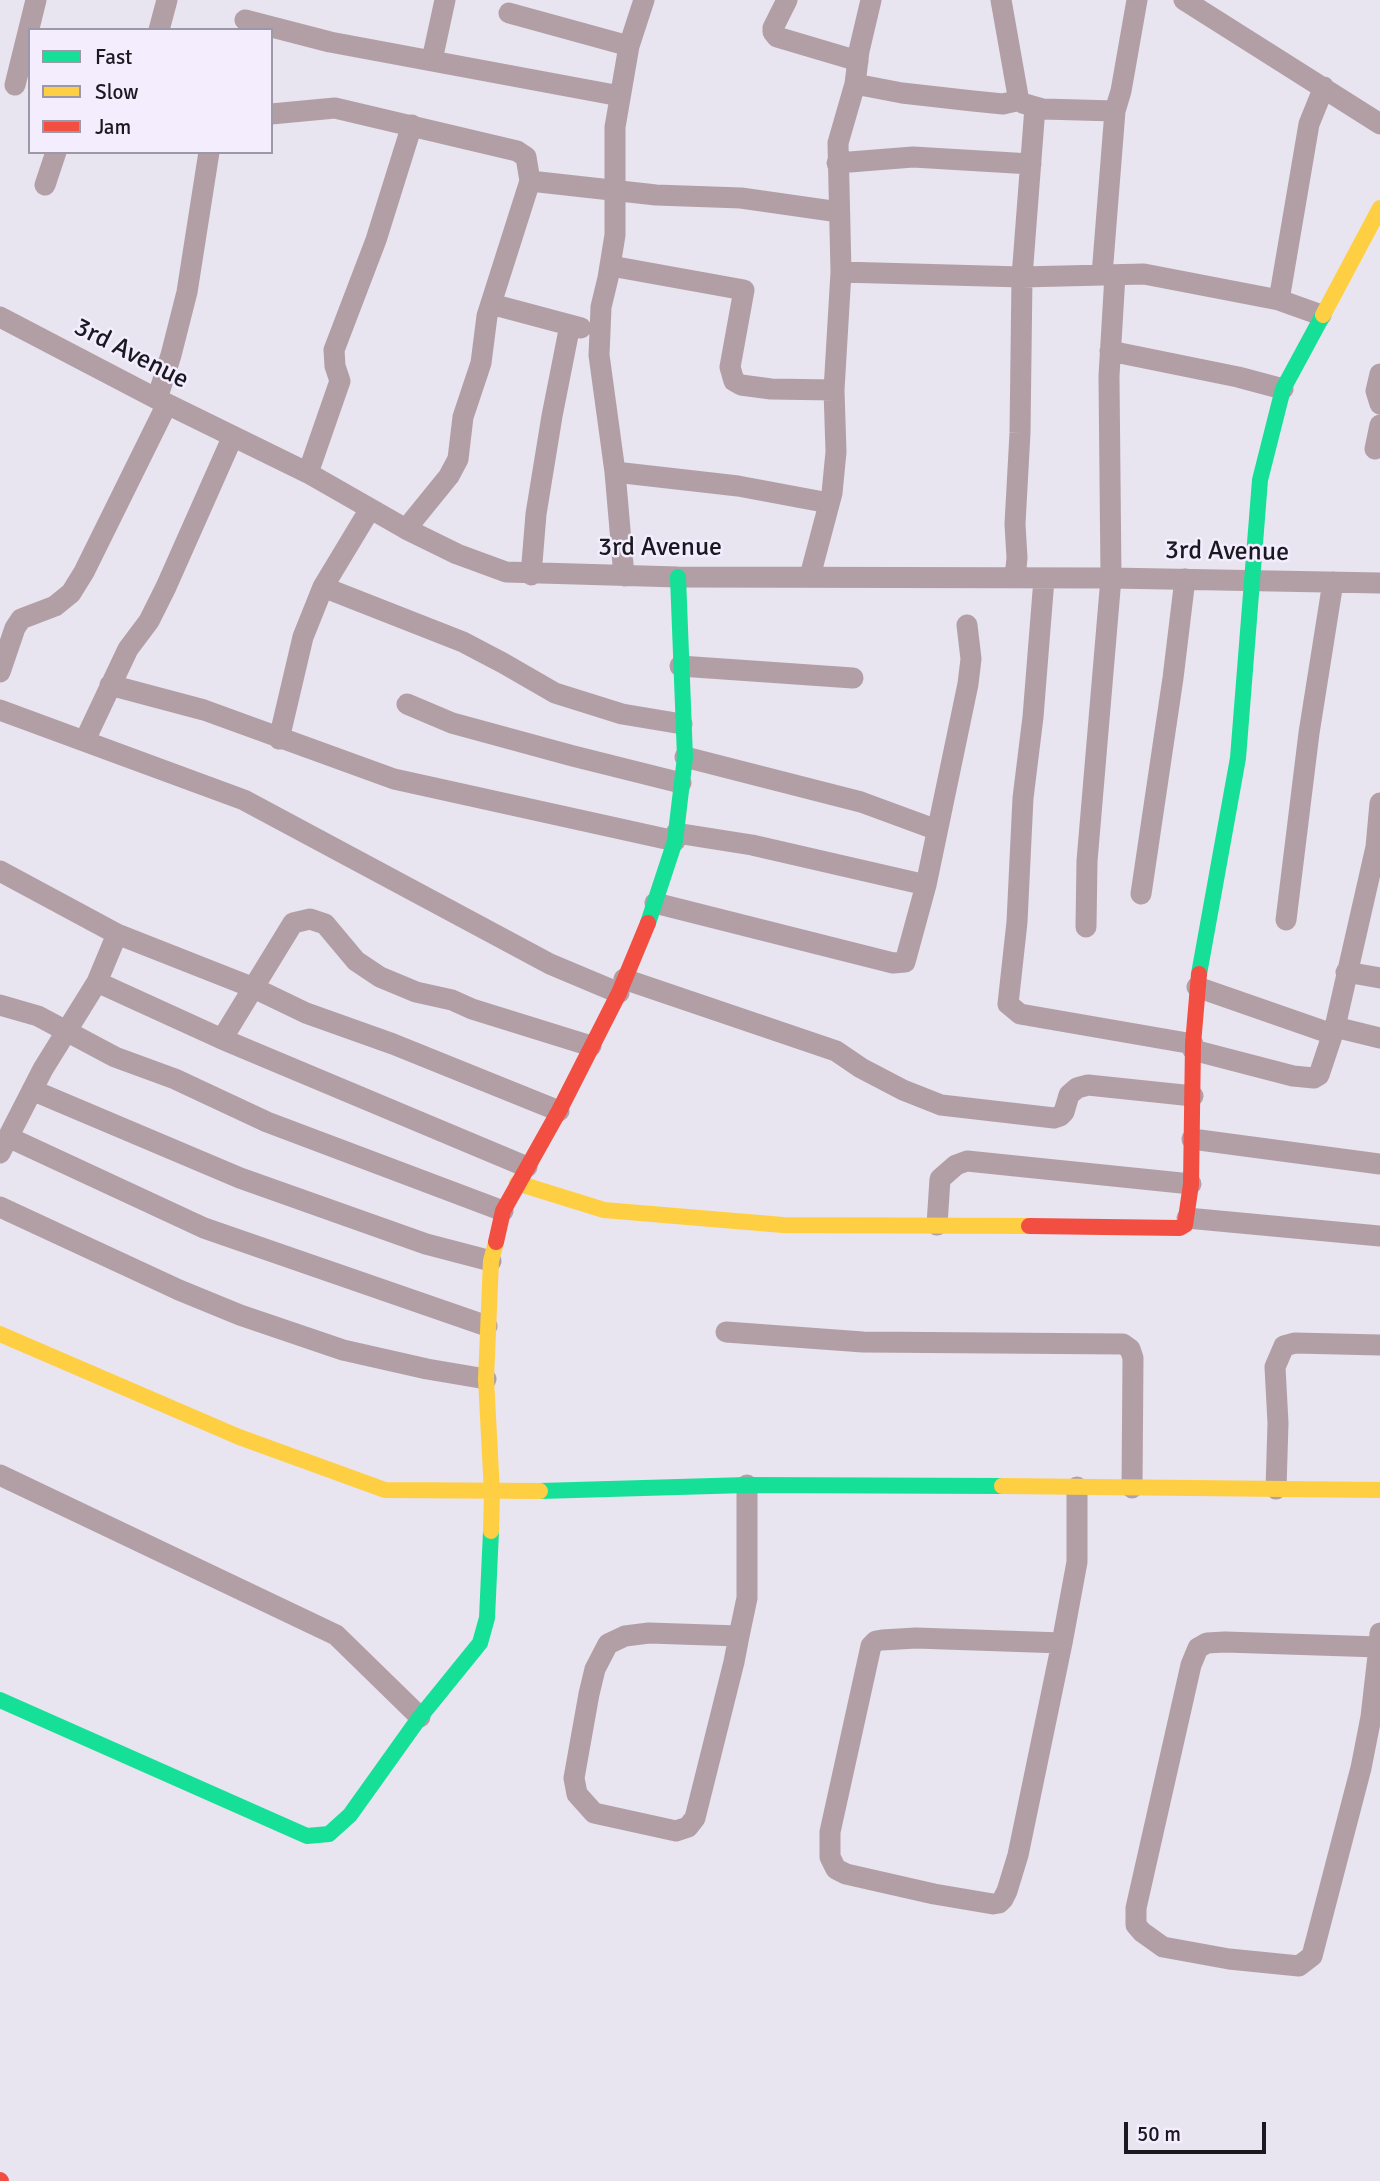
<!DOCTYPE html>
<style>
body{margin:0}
#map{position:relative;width:1380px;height:2181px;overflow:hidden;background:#e8e4f0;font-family:Signika,sans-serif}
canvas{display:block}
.legend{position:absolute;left:28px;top:28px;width:245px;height:126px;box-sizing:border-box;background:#f3edfe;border:2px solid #9d98a5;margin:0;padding:9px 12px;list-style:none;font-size:21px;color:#1b181f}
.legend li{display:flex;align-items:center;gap:14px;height:35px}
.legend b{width:35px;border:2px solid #9d98a5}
.scale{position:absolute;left:1124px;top:2122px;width:142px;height:32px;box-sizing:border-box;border:4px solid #1b181f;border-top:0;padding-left:9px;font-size:21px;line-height:24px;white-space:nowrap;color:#1b181f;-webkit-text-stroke:5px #f3edfe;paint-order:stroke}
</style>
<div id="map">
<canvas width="1380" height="2181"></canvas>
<ul class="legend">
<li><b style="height:9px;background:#16e098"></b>Fast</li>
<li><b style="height:9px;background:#ffcf43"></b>Slow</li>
<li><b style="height:9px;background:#f24e42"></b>Jam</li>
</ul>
<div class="scale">50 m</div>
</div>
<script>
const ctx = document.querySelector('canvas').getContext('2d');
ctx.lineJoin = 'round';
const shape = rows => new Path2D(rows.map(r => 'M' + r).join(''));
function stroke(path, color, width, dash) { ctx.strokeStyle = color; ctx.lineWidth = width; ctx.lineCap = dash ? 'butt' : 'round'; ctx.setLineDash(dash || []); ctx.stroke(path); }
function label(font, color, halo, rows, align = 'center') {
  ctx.font = font + ' Signika,sans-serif'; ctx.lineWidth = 5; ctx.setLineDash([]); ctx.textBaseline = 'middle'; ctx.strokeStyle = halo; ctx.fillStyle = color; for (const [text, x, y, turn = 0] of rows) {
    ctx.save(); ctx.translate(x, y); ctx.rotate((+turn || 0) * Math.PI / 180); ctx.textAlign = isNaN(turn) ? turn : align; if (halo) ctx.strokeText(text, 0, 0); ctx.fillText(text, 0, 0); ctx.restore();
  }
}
stroke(shape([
 [787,0,773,28,773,32,777,37,858,61],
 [1184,0,1380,124],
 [509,13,629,46],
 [245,20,330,42,620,96],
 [159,30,167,0],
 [432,60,445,0],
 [855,84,902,93,973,101,1003,104,1016,101,1018,96,1001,0],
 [15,85,36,0],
 [1022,103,1043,109,1115,111,1121,91,1137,0],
 [271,114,335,108,517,151,526,157,530,181,656,195,741,198,839,212],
 [837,163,913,157,1031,164],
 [45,185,56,152],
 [611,266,744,290,730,367,734,381,741,385,771,389,834,390],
 [841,272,1022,277,1144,274,1279,300,1321,315],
 [1102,275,1115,111],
 [1279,300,1309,124,1324,87],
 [491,304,581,328],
 [0,317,157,399,308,473,406,529,457,554,506,572,678,577,1111,578,1380,583],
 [1110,351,1238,377,1283,389],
 [1380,374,1376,391,1380,404],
 [157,399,171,355,187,292,209,152],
 [1375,449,1380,425],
 [615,472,738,486,829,503],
 [308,473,340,381,335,366,334,350,376,240,412,125],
 [406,529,449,476,458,459,463,417,481,363,487,316,530,181],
 [531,575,536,514,552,416,570,325],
 [624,576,615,472,599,355,600,332,601,307,608,278,615,235,615,127,629,46,644,0],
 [810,576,832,493,836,452,834,390,841,272,838,143,855,84,859,51,871,0],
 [1015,578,1017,558,1015,524,1020,433,1022,277,1035,107],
 [1044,579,1033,717,1023,798,1017,922,1008,1004,1020,1014,1193,1044],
 [323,587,463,642,503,663,555,693,622,714,682,724],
 [680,666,853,678],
 [0,672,15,628,21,619,55,606,71,593,84,572,167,404],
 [110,685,204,710,394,779,675,841],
 [407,704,452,723,573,756,681,783],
 [0,710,244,800,550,964,619,993],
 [279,739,303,637,323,587,370,509],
 [85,740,128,649,149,621,166,587,233,436],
 [685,757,861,802,937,830],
 [676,833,752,845,926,885],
 [0,871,117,934,254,988,306,1013,393,1044,559,1111],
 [1141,894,1173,678,1185,579],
 [655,903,893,963,905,962,926,885,968,684,971,659,967,625],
 [1286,920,1309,733,1333,582],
 [1086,927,1087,861,1111,578,1109,376,1115,275],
 [1346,972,1380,978],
 [624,979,836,1051,861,1068,903,1090,941,1105,1054,1118,1060,1116,1064,1112,1069,1095,1077,1088,1088,1085,1193,1096],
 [97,982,222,1039,527,1167],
 [1197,987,1332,1034],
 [0,1005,38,1016,115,1057,175,1079,267,1122,503,1211],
 [1335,1027,1380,1038],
 [222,1039,293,923,310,919,325,924,356,961,380,977,416,992,452,1000,472,1009,591,1046],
 [1193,1050,1293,1076,1314,1078,1319,1075,1335,1027,1376,847,1380,803],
 [32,1090,240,1178,426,1244,491,1261],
 [8,1137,204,1228,487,1326],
 [1192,1139,1380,1164],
 [0,1153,43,1069,97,982,117,934],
 [0,1207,179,1290,240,1315,343,1350,427,1369,486,1379],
 [1187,1218,1380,1236],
 [937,1225,940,1179,956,1165,967,1161,1191,1184],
 [726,1332,863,1342,1123,1344,1130,1349,1133,1358,1132,1488],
 [0,1475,336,1635,420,1717],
 [1276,1489,1278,1423,1275,1367,1284,1346,1295,1343,1380,1345],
 [739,1636,649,1633,625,1636,608,1644,595,1669,589,1694,574,1778,577,1794,594,1813,676,1831,688,1827,695,1818,734,1662,739,1636,747,1598,747,1485],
 [1062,1643,916,1638,882,1640,876,1641,871,1646,830,1832,830,1857,836,1869,846,1874,934,1894,993,1904,999,1903,1003,1899,1007,1891,1018,1855,1062,1643,1077,1562,1077,1487],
 [1379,1647,1225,1642,1207,1643,1198,1648,1191,1665,1136,1908,1136,1925,1142,1932,1163,1947,1229,1959,1299,1966,1312,1956,1361,1768,1371,1717,1379,1647,1380,1633]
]), '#b29fa6', 21);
stroke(shape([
 [648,923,675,841,685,757,678,577],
 [1199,974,1238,758,1260,480,1283,389,1323,315],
 [540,1491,747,1485,1002,1486],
 [0,1700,307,1836,329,1834,350,1815,420,1717,480,1643,487,1618,491,1531]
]), '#16e098', 16);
stroke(shape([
 [1323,315,1380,208],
 [517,1183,604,1210,783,1225,1029,1226],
 [0,1334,239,1437,385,1490,540,1491],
 [1002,1486,1380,1490],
 [491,1531,492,1492,486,1379,491,1261,496,1242]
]), '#ffcf43', 16);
stroke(shape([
 [1029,1226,1180,1228,1185,1225,1191,1184,1193,1044,1199,974],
 [496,1242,503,1211,559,1111,619,993,648,923],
 [0,2180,1,2181]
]), '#f24e42', 16);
label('26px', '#1b181f', '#f3edfe', [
 ["3rd Avenue",131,354,27],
 ["3rd Avenue",660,548],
 ["3rd Avenue",1227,552,1]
]);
</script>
